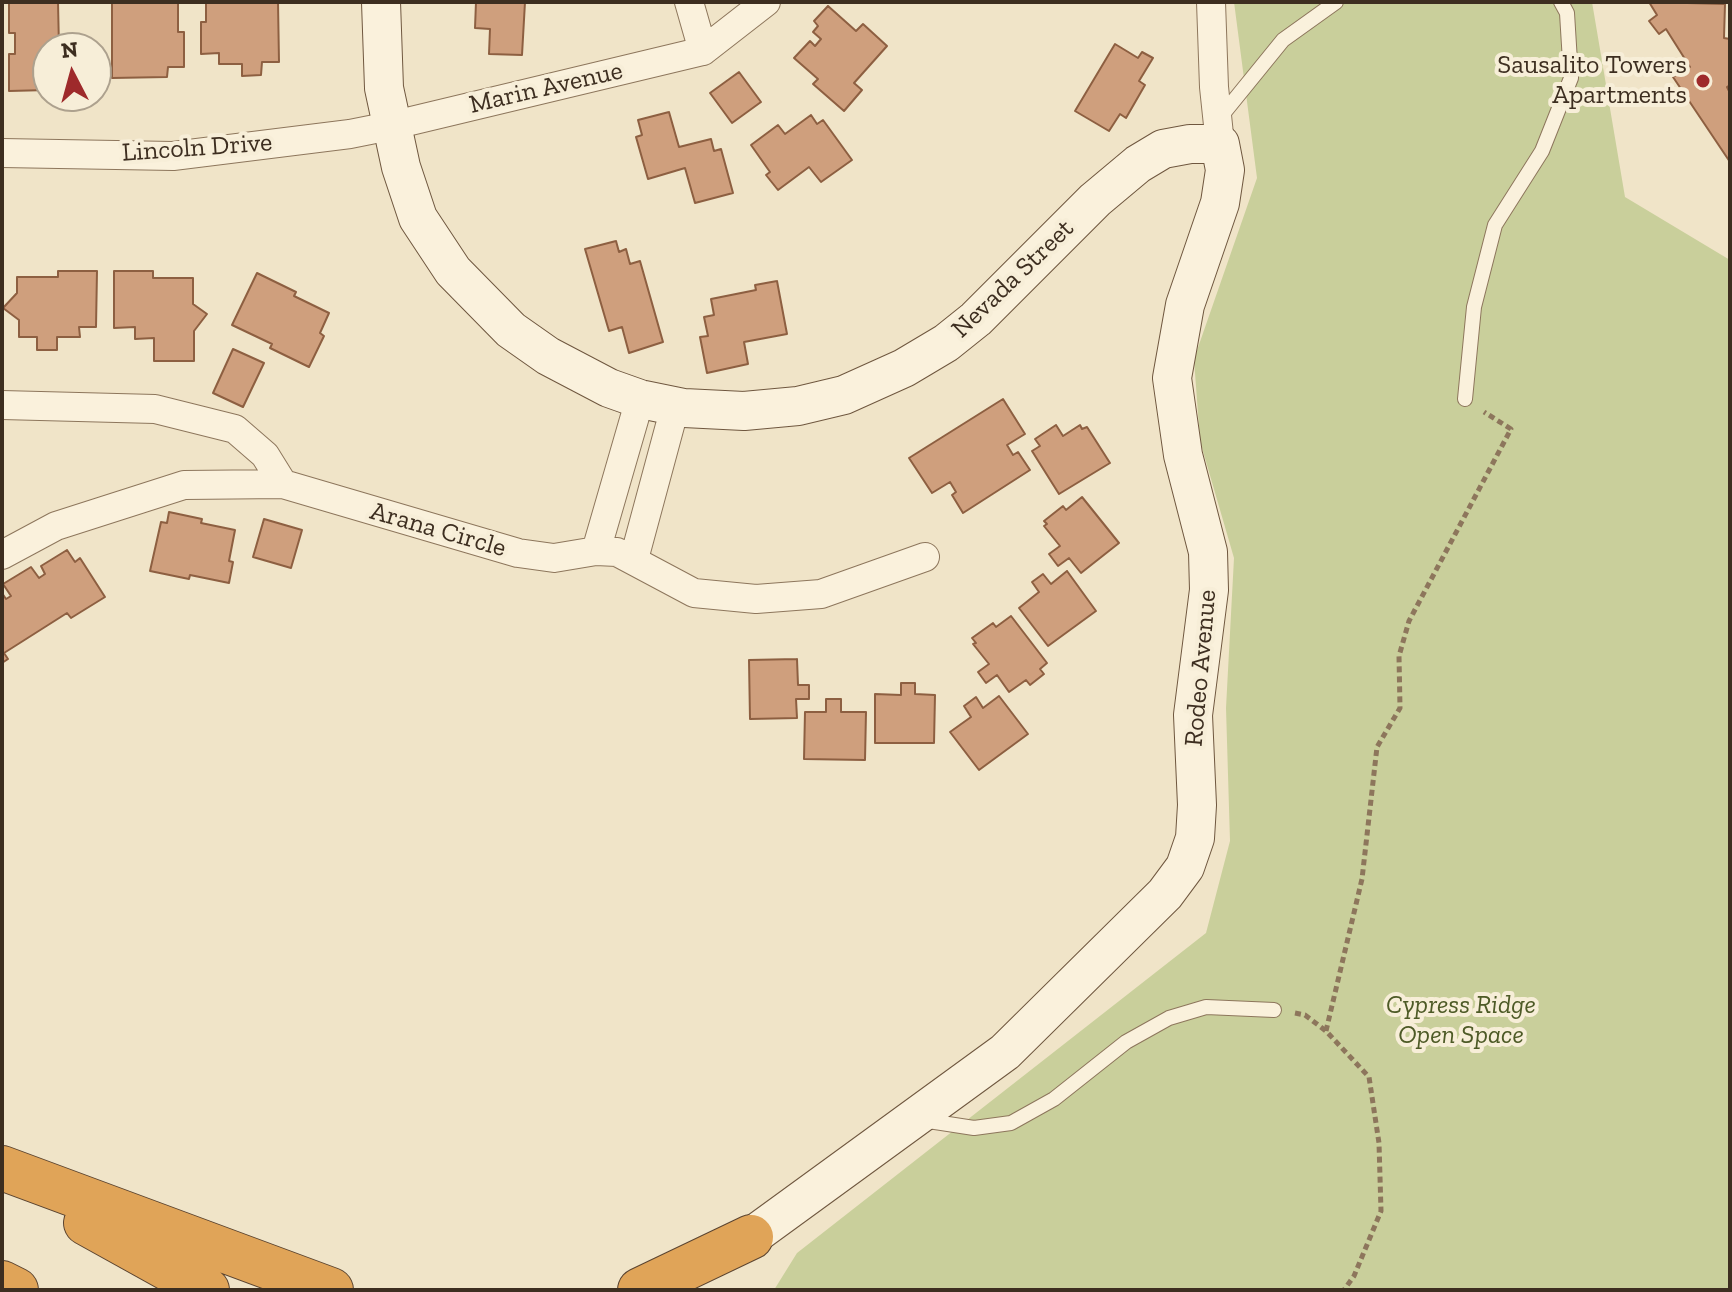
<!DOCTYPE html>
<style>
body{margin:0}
#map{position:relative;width:1732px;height:1292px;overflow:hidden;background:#f0e4c8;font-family:"Zilla Slab",serif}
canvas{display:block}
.frame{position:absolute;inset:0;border:4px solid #3d2e20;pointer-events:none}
.north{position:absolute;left:32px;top:32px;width:80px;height:80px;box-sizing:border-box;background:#f7eed8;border:2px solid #ada18e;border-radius:50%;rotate:354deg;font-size:22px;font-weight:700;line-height:32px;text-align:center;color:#3d2e20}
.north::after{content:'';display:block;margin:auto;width:28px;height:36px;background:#9e2a2b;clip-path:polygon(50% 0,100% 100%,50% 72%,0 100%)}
</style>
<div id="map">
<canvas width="1732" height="1292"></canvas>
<div class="frame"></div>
<div class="north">N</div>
</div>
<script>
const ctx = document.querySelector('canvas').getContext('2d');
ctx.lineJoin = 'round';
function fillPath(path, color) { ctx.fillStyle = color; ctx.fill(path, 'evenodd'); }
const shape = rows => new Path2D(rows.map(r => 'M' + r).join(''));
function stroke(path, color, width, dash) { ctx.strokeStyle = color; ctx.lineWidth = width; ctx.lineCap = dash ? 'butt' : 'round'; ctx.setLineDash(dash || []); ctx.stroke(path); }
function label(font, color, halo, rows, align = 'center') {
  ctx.font = font + ' "Zilla Slab",serif'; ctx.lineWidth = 8; ctx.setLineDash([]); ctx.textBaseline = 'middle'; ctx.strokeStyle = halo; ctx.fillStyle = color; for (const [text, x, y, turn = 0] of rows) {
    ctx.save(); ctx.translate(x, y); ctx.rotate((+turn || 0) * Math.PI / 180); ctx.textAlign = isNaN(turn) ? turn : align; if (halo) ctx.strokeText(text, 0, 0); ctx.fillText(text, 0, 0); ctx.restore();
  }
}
fillPath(shape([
 [1234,2,1592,2,1625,197,1730,260,1730,1290,774,1290,797,1253,1206,933,1230,841,1226,708,1234,558,1200,441,1194,359,1257,178]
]), '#c9cf9b');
const building = shape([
 [58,2,59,48,48,48,48,90,9,91,9,54,15,54,15,33,9,33,9,3,58,2],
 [112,2,178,2,178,32,184,32,184,67,168,67,167,77,112,78,112,2],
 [206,2,278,2,279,62,262,62,261,75,242,76,242,64,219,64,219,53,201,54,201,22,206,22,206,2],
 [476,2,525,2,522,55,489,54,490,29,475,28,476,2],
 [1649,2,1725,4,1724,38,1730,39,1730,85,1727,87,1730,93,1730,162,1673,77,1690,67,1666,29,1659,34,1649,21,1657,15,1649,2],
 [828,6,856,31,863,24,887,46,854,83,862,90,844,111,813,84,818,79,794,58,810,41,815,46,821,39,813,32,818,26,814,21,828,6],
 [1115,44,1138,58,1142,52,1153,58,1139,81,1145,85,1126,118,1120,114,1109,131,1075,111,1115,44],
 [739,72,761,102,732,123,710,93,739,72],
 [669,112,679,147,711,139,714,151,721,149,733,193,695,203,685,168,648,179,636,137,642,135,638,120,669,112],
 [811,115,817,124,823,120,852,160,821,182,809,167,778,190,766,175,770,172,751,145,778,125,785,134,811,115],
 [616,241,619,252,626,249,630,264,640,261,663,342,629,353,622,327,609,331,585,249,616,241],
 [58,271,97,271,96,327,79,327,80,337,57,337,57,350,37,350,37,337,19,337,19,320,3,308,17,293,17,277,58,277,58,271],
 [114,271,153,271,153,278,193,278,193,304,207,314,194,331,194,361,154,361,154,338,135,339,135,327,114,328,114,271],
 [257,273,296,292,294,296,329,313,320,333,324,336,309,367,270,348,272,344,232,325,257,273],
 [777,281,787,334,744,342,748,364,707,373,700,337,708,336,704,317,714,315,711,299,756,290,755,285,777,281],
 [233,349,264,363,243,407,213,393,233,349],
 [1003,399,1025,434,1007,445,1013,455,1018,452,1030,470,963,513,952,495,956,492,950,482,932,493,909,458,1003,399],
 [1056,425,1063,436,1080,425,1082,429,1087,427,1110,463,1059,494,1032,451,1040,446,1035,439,1056,425],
 [1082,497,1119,543,1081,573,1069,558,1058,566,1049,554,1060,546,1044,526,1047,524,1044,521,1063,506,1066,510,1082,497],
 [169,512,202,519,201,523,235,530,229,561,233,562,229,583,190,575,189,579,150,571,161,522,167,523,169,512],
 [264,519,302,530,291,568,253,557,264,519],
 [67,550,75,562,80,558,105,597,71,618,67,613,4,653,8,659,2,663,2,593,6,599,11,596,3,584,31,567,39,578,45,574,41,566,67,550],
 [1067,571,1096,611,1048,646,1019,608,1039,592,1032,582,1043,574,1051,584,1067,571],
 [1011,616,1047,663,1040,669,1044,674,1030,685,1026,680,1009,692,997,675,986,683,978,672,989,664,973,644,976,643,972,638,993,623,996,627,1011,616],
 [797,659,798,685,809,685,809,699,796,699,797,718,750,719,749,660,797,659],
 [901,683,915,683,915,694,935,695,934,743,875,743,875,694,901,695,901,683],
 [999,696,1028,734,979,770,950,732,971,717,964,706,976,697,983,708,999,696],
 [826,699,841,699,841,712,866,712,865,760,804,759,805,712,826,712,826,699]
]);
fillPath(building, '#cf9f7d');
stroke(building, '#8d5f41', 2);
const lane = shape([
 [1218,120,1283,40,1336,2],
 [1465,399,1474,307,1495,225,1542,151,1571,78,1567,13,1561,2],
 [922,1120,974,1128,1011,1123,1054,1099,1126,1042,1169,1018,1206,1007,1274,1010]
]);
const street = shape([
 [689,2,703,51],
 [1211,2,1214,87,1220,144],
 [2,153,173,156,350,134,390,126,703,51,766,2],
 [2,405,155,409,235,429,265,455,283,484,184,485,56,526,2,555],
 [283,484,518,553,554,558,596,551,617,552,694,593,756,599,821,594,925,557],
 [596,551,640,399],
 [634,559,675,407]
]);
const secondary = shape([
 [381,2,384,88,401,167,418,218,453,271,511,330,548,356,609,388,640,399,684,408,744,411,798,406,844,395,904,368,946,343,976,319,1095,200,1138,164,1163,149,1190,144,1220,144,1225,170,1220,203,1185,305,1172,378,1183,455,1208,552,1209,590,1193,715,1197,805,1195,838,1185,867,1165,894,1005,1052,751,1237]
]);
const highway = shape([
 [2,1168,331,1290],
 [86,1223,207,1290],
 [2,1283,16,1290],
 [640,1290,751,1237]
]);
stroke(lane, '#8d765c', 16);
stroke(street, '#8d765c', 30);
stroke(secondary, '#6f573f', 40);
stroke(highway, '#5b4430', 46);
stroke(shape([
 [1295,1013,1305,1015,1326,1031,1369,1077,1379,1143,1381,1211,1354,1276,1344,1290],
 [1326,1031,1362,879,1377,747,1400,708,1399,656,1409,621,1511,429,1484,412]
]), '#8d765c', 5, [6, 4]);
stroke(lane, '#faf1dc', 14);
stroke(street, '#faf1dc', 28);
stroke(secondary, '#faf1dc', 38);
stroke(highway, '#e0a458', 44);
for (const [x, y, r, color] of [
 [1703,81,8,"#9e2a2b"]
]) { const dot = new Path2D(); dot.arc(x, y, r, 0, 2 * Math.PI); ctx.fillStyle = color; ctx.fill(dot); stroke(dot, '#f7eed8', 3); }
label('26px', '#3d2e20', '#f7eed8', [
 ["Sausalito Towers",1687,66],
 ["Apartments",1687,96]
], 'right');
label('26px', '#3d2e20', '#f7eed8', [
 ["Marin Avenue",546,88,-13],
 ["Lincoln Drive",197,148,-4],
 ["Nevada Street",1013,279,-44],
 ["Arana Circle",438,530,16],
 ["Rodeo Avenue",1201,668,-85]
]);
label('italic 26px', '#4d5a26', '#f7eed8', [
 ["Cypress Ridge",1461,1006],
 ["Open Space",1461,1036]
]);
</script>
